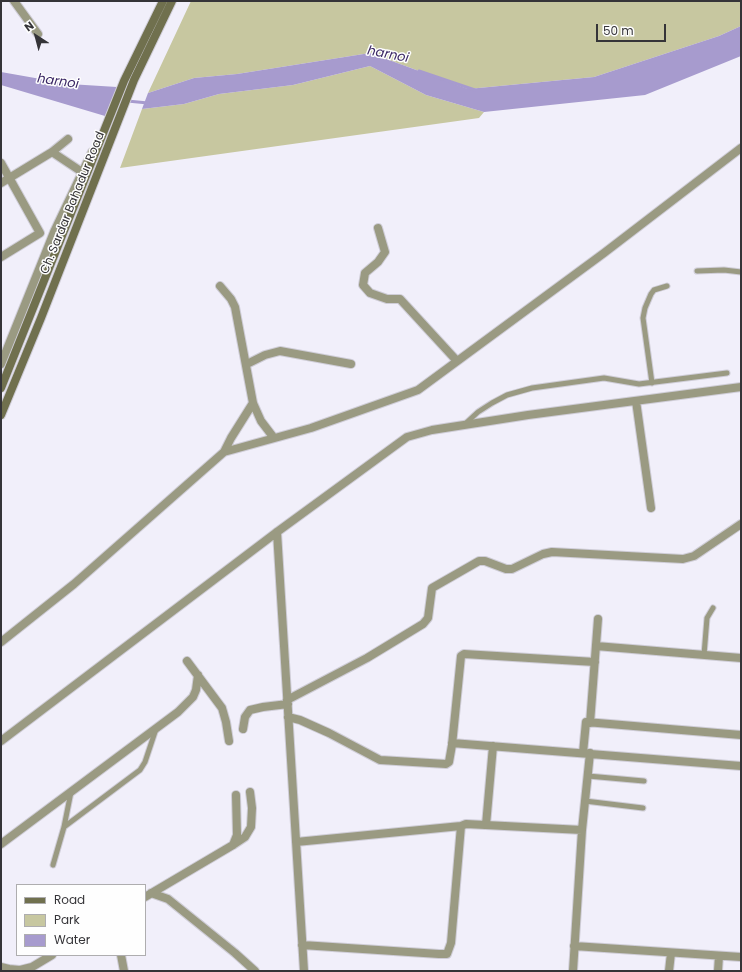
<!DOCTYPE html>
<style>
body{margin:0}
#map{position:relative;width:742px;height:972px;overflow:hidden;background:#f1effa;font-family:Poppins,sans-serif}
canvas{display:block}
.frame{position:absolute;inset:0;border:2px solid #353438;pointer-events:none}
.legend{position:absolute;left:16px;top:884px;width:130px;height:72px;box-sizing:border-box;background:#fefefe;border:1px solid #aeadaf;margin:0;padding:5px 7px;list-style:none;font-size:12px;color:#353438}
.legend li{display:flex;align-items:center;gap:8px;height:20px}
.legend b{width:20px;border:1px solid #aeadaf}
.north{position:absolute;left:16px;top:16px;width:40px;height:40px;-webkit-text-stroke:3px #fefefe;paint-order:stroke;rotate:324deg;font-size:11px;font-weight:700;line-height:16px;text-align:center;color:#353438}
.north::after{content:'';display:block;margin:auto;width:14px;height:18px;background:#353438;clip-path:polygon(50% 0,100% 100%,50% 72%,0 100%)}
.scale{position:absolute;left:596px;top:24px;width:70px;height:18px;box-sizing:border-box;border:2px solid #353438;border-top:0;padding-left:5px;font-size:12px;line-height:14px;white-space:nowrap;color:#353438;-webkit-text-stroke:3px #fefefe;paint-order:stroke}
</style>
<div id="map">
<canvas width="742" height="972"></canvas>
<div class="frame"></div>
<ul class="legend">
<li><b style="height:5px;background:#70704e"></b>Road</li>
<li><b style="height:11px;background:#c7c7a0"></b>Park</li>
<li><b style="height:11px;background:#a79bce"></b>Water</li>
</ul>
<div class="north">N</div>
<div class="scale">50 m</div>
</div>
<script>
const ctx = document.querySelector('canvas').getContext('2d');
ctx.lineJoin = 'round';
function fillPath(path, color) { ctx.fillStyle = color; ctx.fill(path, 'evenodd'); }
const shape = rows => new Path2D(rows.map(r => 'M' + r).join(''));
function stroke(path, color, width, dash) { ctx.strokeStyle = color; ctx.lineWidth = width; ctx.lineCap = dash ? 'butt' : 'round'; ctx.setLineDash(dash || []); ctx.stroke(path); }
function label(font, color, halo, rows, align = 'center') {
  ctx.font = font + ' Poppins,sans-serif'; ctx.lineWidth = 3; ctx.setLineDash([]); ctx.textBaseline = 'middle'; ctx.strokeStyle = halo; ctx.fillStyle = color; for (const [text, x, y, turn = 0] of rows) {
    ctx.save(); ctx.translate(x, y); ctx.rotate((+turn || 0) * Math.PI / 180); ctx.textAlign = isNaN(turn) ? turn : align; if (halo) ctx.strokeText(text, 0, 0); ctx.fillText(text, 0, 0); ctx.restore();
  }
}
fillPath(shape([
 [191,1,741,1,741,26,719,36,594,77,468,89,370,53,237,74,194,78,148,93],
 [370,66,426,95,484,112,479,118,120,168,142,109,184,104,219,94,293,85]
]), '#c7c7a0');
fillPath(shape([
 [741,26,741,56,645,95,484,112,426,95,370,66,293,85,219,94,184,104,142,109,148,93,194,78,237,74,370,53,468,89,594,77,719,36],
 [1,72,69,84,117,87,105,116,1,85]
]), '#a79bce');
stroke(shape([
 [419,71,475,90],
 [117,100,148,103]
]), '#a79bce', 3);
const service = shape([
 [697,271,724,270,741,272],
 [652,383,643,318,645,308,651,294,654,290,667,286],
 [465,424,478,412,492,403,507,395,532,388,604,378,639,384,727,373],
 [704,655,707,618,713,608],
 [588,776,644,781],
 [585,801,643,808],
 [64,827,140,770,145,762,156,729],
 [53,865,64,827,71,792]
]);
const minor = shape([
 [14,1,38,34],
 [52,152,82,172],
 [1,163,40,233,1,257],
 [1,183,52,152,68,139],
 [378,228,385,252,378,262,365,273,363,285,370,293,387,299,400,299,457,361],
 [220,286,231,299,235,307,253,403,261,421,274,438],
 [1,364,54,232,92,152],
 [247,364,265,355,280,351,351,364],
 [636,401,651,508],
 [224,452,231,438,253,403],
 [277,532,304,971],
 [1,642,74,584,224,452,311,428,418,390,604,253,741,148],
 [596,646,741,658],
 [187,661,222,708,226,722,229,741],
 [287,700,367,658,423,624,428,618,432,588,479,561,485,561,506,569,512,569,543,554,552,552,683,559,694,556,741,524],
 [288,717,300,720,329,733,380,760,446,764,449,762,452,745,461,656,464,654,595,662],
 [590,723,598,619],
 [243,729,245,717,250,710,263,707,288,704],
 [1,741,277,532,407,437,432,430,528,415,741,387],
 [452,743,741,766],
 [583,753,586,722,741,735],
 [486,825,493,746],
 [296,842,461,826],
 [1,844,178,712,193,697,196,690,198,675],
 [233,845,237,835,236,795],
 [151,893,168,899,235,953,255,971],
 [145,897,233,845,245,837,251,827,252,808,250,792],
 [302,945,439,954,447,954,451,943,461,826,466,824,582,830],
 [574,946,741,957],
 [121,955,124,971],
 [1,967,9,969,20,970,32,967,52,955],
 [573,971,582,830,590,753],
 [669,971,671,953],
 [718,971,719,956]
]);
const secondary = shape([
 [1,388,124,81,163,1],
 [1,415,41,318,134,80,172,1]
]);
stroke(service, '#cfcdd7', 7);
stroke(minor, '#cfcdd7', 10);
stroke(secondary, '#cfcdd7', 10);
stroke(service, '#9a9a82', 5);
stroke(minor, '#9a9a82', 8);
stroke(secondary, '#70704e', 8);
label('12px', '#353438', '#fefefe', [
 ["Ch. Sardar Bahadur Road",73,203,-68]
]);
label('italic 13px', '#3a2664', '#fefefe', [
 ["harnoi",388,55,11],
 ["harnoi",58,82,8]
]);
</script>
